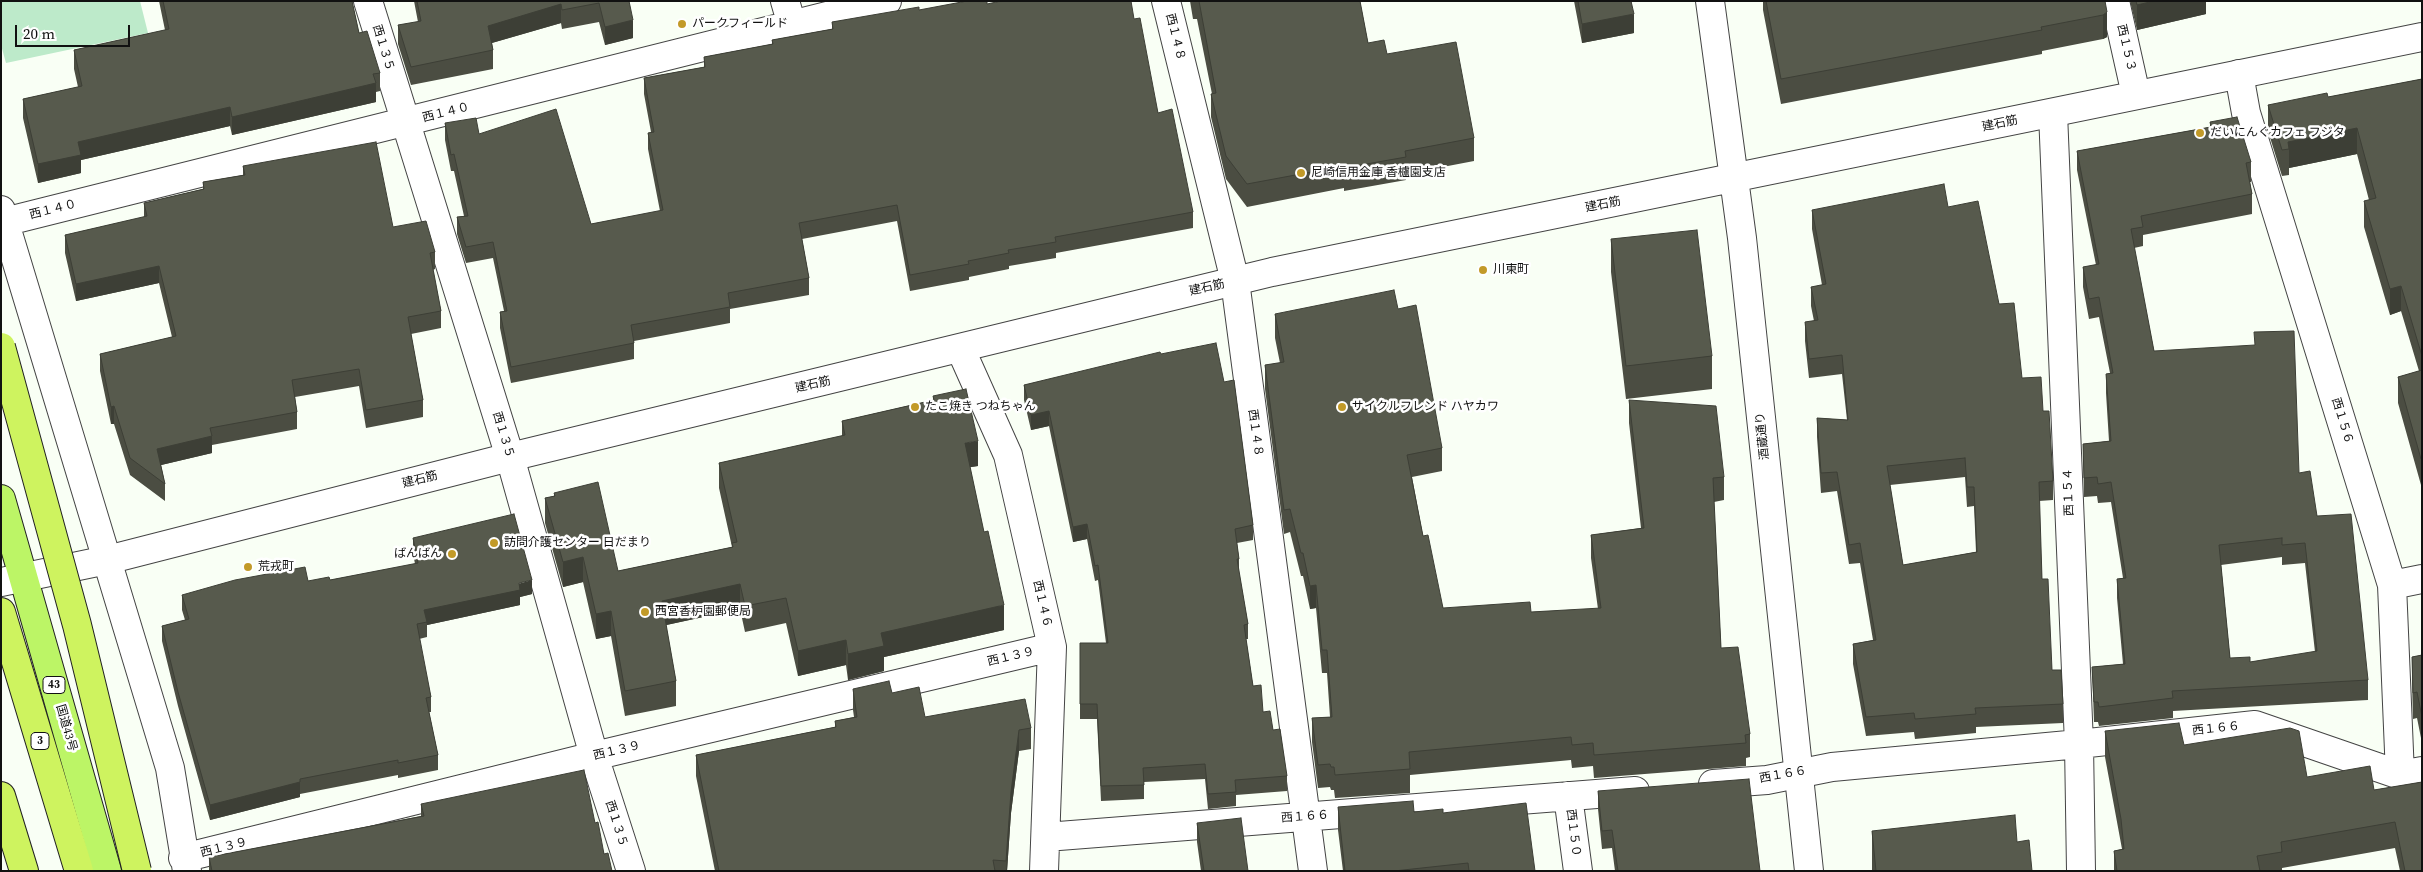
<!DOCTYPE html>
<meta charset="utf-8">
<style>
body{margin:0}
#map{position:relative;width:2423px;height:872px;overflow:hidden;background:#f9fff5;font-family:"Source Serif 4",serif}
canvas{display:block}
.frame{position:absolute;inset:0;border:2px solid #111;pointer-events:none}
.scale{position:absolute;left:15px;top:25px;width:115px;height:22px;box-sizing:border-box;border:2px solid #111;border-top:0;padding-left:6px;font-size:15px;line-height:18px;white-space:nowrap;color:#111;-webkit-text-stroke:4px #fff;paint-order:stroke}
</style>
<div id="map">
<canvas width="2423" height="872"></canvas>
<div class="frame"></div>
<div class="scale">20 m</div>
</div>
<script>
const ctx = document.querySelector('canvas').getContext('2d');
ctx.lineJoin = 'round';
function fillPath(path, color) { ctx.fillStyle = color; ctx.fill(path, 'evenodd'); }
const shape = rows => new Path2D(rows.map(r => 'M' + r).join(''));
function stroke(path, color, width, dash) { ctx.strokeStyle = color; ctx.lineWidth = width; ctx.lineCap = dash ? 'butt' : 'round'; ctx.setLineDash(dash || []); ctx.stroke(path); }
function label(font, color, halo, rows, align = 'center') {
  ctx.font = font + ' "Source Serif 4","Noto Sans JP",serif'; ctx.lineWidth = 5; ctx.setLineDash([]); ctx.textBaseline = 'middle'; ctx.strokeStyle = halo; ctx.fillStyle = color; for (const [text, x, y, turn = 0] of rows) {
    ctx.save(); ctx.translate(x, y); ctx.rotate((+turn || 0) * Math.PI / 180); ctx.textAlign = isNaN(turn) ? turn : align; if (halo) ctx.strokeText(text, 0, 0); ctx.fillText(text, 0, 0); ctx.restore();
  }
}
fillPath(shape([
 [1,1,140,1,148,33,6,63,1,45]
]), '#bdeaca');
const minor = shape([
 [368,1,510,457,594,756,631,871],
 [785,1,792,25],
 [1166,1,1235,281,1313,871],
 [2239,74,2246,113,2392,585,2400,775],
 [2053,113,2079,744,2081,871],
 [1,210,170,768,187,871],
 [4,222,887,1],
 [961,350,1008,455,1052,647,1044,871],
 [2392,585,2422,579],
 [1713,784,1767,780,1832,767,2079,744,2255,725,2400,775,2422,771],
 [1568,796,1578,871],
 [1046,837,1635,791],
 [183,858,594,756,1052,647]
]);
const tertiary = shape([
 [1710,1,1742,238,1809,871],
 [2115,1,2136,95],
 [1,582,107,560,510,457,1272,272,2422,37]
]);
const trunk = shape([
 [1,499,107,871]
]);
const motorway = shape([
 [1,612,79,871],
 [1,796,24,871]
]);
stroke(minor, '#444', 30);
stroke(tertiary, '#444', 30);
stroke(trunk, '#222', 30);
stroke(motorway, '#222', 30);
stroke(minor, '#fff', 28);
stroke(tertiary, '#fff', 28);
stroke(trunk, '#bcf566', 28);
stroke(motorway, '#cef35f', 28);
const motorwayBridge = shape([
 [1,347,77,625,137,871]
]);
stroke(motorwayBridge, '#222', 30, []);
stroke(motorwayBridge, '#cef35f', 28);
fillPath(shape([
 [159,1,352,1,359,33,380,73,380,91,376,92,376,102,232,135,230,126,81,160,81,173,38,183,23,118,23,99,78,87,74,69,74,50,165,30],
 [414,1,629,1,633,38,605,45,599,22,562,29,561,23,492,43,493,50,493,69,411,85,398,44,398,25,418,22],
 [1190,1,1360,1,1368,43,1387,54,1474,138,1474,161,1406,174,1406,180,1344,191,1344,188,1247,207,1226,179,1211,117,1211,94,1212,94,1197,19,1193,19],
 [1574,1,1631,1,1634,33,1582,43],
 [1763,1,2105,1,2107,37,2103,39,2042,51,2042,54,1781,104,1763,10],
 [2130,1,2206,1,2206,14,2137,30],
 [987,4,1134,19,1158,113,1193,212,1193,228,1056,253,1056,258,1009,266,1009,269,969,277,969,280,910,291,897,221,802,239,809,278,809,295,730,309,730,323,634,341,634,359,511,383,500,328,500,312,504,311,493,258,466,263,457,234,457,217,464,216,454,171,451,171,445,140,445,123,479,134,591,224,660,211,648,149,648,133,651,132,644,94,644,78,704,67,704,57,772,44,772,40,832,29,832,22,919,10],
 [2422,79,2422,485,2421,485,2398,403,2398,377,2419,371,2401,311,2390,315,2364,227,2364,201,2369,200,2357,154,2289,168,2289,175,2282,176,2268,131,2268,105,2328,97],
 [2210,122,2251,162,2251,182,2250,182,2252,194,2252,214,2143,235,2143,246,2134,248,2154,351,2299,473,2317,516,2368,680,2368,700,2173,711,2173,718,2099,726,2098,722,2094,722,2092,667,2123,664,2117,598,2117,579,2123,578,2111,502,2098,503,2097,496,2084,497,2083,444,2109,441,2106,393,2106,374,2110,373,2099,317,2089,319,2083,287,2083,267,2096,265,2077,170,2077,151,2210,127],
 [2282,557,2282,565,2305,563,2315,652,2250,662,2230,658,2221,565],
 [243,166,393,227,435,252,435,269,433,270,441,311,441,328,411,334,423,400,423,417,366,428,359,386,295,397,297,412,297,429,212,445,212,453,161,465,165,484,165,501,130,475,114,424,111,424,100,371,100,354,172,337,159,283,76,301,65,253,65,235,144,217,144,203,203,189,203,182,243,175],
 [1948,207,1999,304,2022,378,2043,411,2053,481,2053,500,2039,501,2042,579,2052,670,2063,704,2063,723,1976,727,1976,733,1915,739,1914,732,1866,736,1853,664,1853,644,1873,640,1860,563,1849,564,1837,491,1821,493,1817,437,1817,418,1847,420,1842,374,1809,378,1805,341,1805,322,1814,321,1811,306,1811,287,1822,285,1812,229,1812,210],
 [1965,477,1967,507,1974,506,1976,552,1903,565,1890,485],
 [1611,239,1712,356,1712,389,1626,399,1611,272],
 [1398,309,1442,448,1442,471,1412,477,1423,536,1443,608,1531,612,1598,609,1591,558,1591,535,1641,528,1629,423,1629,400,1724,477,1724,500,1714,502,1721,648,1750,734,1750,757,1746,758,1746,766,1594,778,1593,766,1572,768,1571,760,1410,775,1410,793,1335,798,1334,790,1331,790,1330,787,1318,788,1312,742,1312,718,1330,717,1327,673,1322,673,1316,608,1310,609,1303,576,1301,576,1290,532,1284,534,1265,389,1265,365,1280,363,1275,338,1275,314],
 [1161,354,1224,382,1253,525,1253,540,1237,543,1239,559,1239,572,1248,624,1248,639,1246,639,1253,686,1263,712,1273,730,1287,776,1287,791,1236,795,1236,806,1208,809,1205,779,1144,782,1144,799,1101,801,1097,719,1080,719,1080,643,1106,643,1098,580,1095,581,1087,539,1073,542,1049,426,1031,430,1024,400,1024,385],
 [933,396,978,466,970,467,1004,630,884,657,884,671,848,680,846,665,798,676,786,623,745,632,740,609,666,625,676,681,676,706,625,716,611,636,596,639,583,582,563,587,545,523,545,498,554,496,554,493,618,571,732,547,719,488,719,463,842,436,842,421,933,400],
 [413,538,532,594,520,597,520,605,427,625,427,637,419,639,431,697,431,712,429,712,438,755,438,770,398,778,398,775,300,794,300,797,210,820,178,706,162,641,162,626,185,620,182,610,182,595,308,581,330,580,415,564,413,553],
 [2422,655,2422,743,2417,718,2413,719,2412,682,2412,657],
 [853,689,892,693,925,717,1031,728,1031,749,1019,751,1011,813,1007,871,715,871,696,776,696,755,835,727,835,721,854,717,853,710],
 [2105,731,2184,745,2307,777,2374,790,2422,782,2422,871,2400,871,2395,848,2282,868,2282,871,2114,871,2114,851,2122,849,2105,757],
 [1598,791,1760,871,1615,871,1612,848,1602,849,1598,809],
 [421,804,595,823,604,854,612,871,209,871,209,857,421,816],
 [1338,807,1443,813,1535,871,1343,871,1338,830],
 [1197,823,1248,871,1201,871,1197,842],
 [1872,831,2017,842,2032,871,1872,871]
]), '#4b4d42');
fillPath(shape([
 [2154,1,2206,1,2206,14,2137,30,2137,5],
 [561,4,561,23,488,44,488,26],
 [2107,12,2107,37,2103,39,2103,15],
 [1634,14,1634,33,1582,43,1582,24],
 [633,20,633,38,605,45,605,27],
 [376,83,376,102,232,135,232,117],
 [230,107,230,126,81,160,81,173,38,183,38,164,78,142],
 [2357,128,2357,154,2289,168,2289,149,2288,142],
 [159,266,159,283,76,301,76,284],
 [2401,286,2401,311,2390,315,2390,289],
 [114,406,114,424,111,424,111,407],
 [1049,411,1049,426,1031,430,1031,415],
 [212,436,212,453,157,466,157,449],
 [978,441,978,466,965,468,965,443],
 [2421,459,2422,459,2422,485,2421,485],
 [1087,524,1087,539,1073,542,1073,527],
 [583,557,583,582,563,587,563,562],
 [532,580,532,594,520,597,520,605,427,625,424,610],
 [740,584,740,609,662,626,662,601],
 [1316,585,1316,608,1310,609,1310,586],
 [1004,605,1004,630,884,657,884,671,848,680,848,654,881,633],
 [611,611,611,636,596,639,596,614],
 [846,640,846,665,798,676,798,651],
 [1019,730,1019,751,1011,813,1007,871,1006,871,1011,792],
 [300,782,300,797,210,820,210,805]
]), '#3d3f36');
const building = shape([
 [163,1,352,1,359,33,367,31,380,73,373,74,376,83,232,117,230,107,78,142,81,155,38,164,23,99,82,86,74,50,169,29,163,1],
 [417,1,629,1,633,20,605,27,599,3,562,10,561,4,488,26,493,50,411,67,398,25,421,21,417,1],
 [967,1,987,1,987,4,1001,1,1131,1,1134,19,1140,18,1158,113,1172,109,1193,212,1055,237,1056,242,1008,250,1009,253,968,261,969,264,910,275,897,205,799,223,809,278,728,293,730,307,631,325,634,343,511,367,500,312,507,311,493,242,466,247,457,217,468,216,454,154,451,155,445,123,476,118,479,134,556,109,591,224,663,210,648,133,654,132,644,78,705,67,704,57,773,44,772,40,833,29,832,22,919,7,919,10,967,1],
 [1199,1,1360,1,1368,43,1384,40,1387,54,1456,42,1474,138,1405,151,1406,157,1344,168,1344,166,1247,184,1226,156,1211,94,1216,93,1199,1],
 [1578,1,1631,1,1634,14,1582,24,1578,1],
 [1766,1,2105,1,2107,12,2103,15,2041,27,2042,30,1781,79,1766,1],
 [2136,1,2154,1,2137,5,2136,1],
 [2422,79,2422,356,2401,286,2390,289,2364,201,2376,198,2357,128,2288,142,2289,149,2282,150,2268,105,2327,93,2328,97,2422,79],
 [2237,117,2251,162,2246,163,2252,194,2141,216,2143,227,2131,229,2154,351,2255,345,2254,332,2294,331,2299,473,2310,471,2317,516,2351,514,2368,680,2172,691,2173,698,2099,707,2098,702,2094,702,2092,667,2125,664,2117,579,2126,578,2111,482,2098,484,2097,477,2084,478,2083,444,2111,441,2106,374,2113,373,2099,297,2089,299,2083,267,2099,264,2077,151,2211,127,2210,122,2237,117],
 [2282,538,2282,545,2305,543,2317,651,2250,662,2250,657,2230,658,2219,545,2282,538],
 [376,142,393,227,426,221,435,252,430,253,441,311,408,317,423,400,366,410,359,369,292,380,297,412,210,428,212,436,157,449,165,484,130,458,114,406,111,407,100,354,176,336,159,266,76,284,65,235,147,216,144,203,204,189,203,182,245,175,243,166,376,142],
 [1944,184,1948,207,1978,201,1999,304,2014,303,2022,378,2041,377,2043,411,2049,411,2053,481,2039,482,2042,579,2048,579,2052,670,2061,670,2063,704,1975,708,1976,714,1915,719,1914,713,1866,717,1853,644,1876,640,1860,543,1849,545,1837,472,1821,473,1817,418,1848,420,1842,355,1809,359,1805,322,1818,320,1811,287,1826,284,1812,210,1944,184],
 [1965,458,1967,487,1974,487,1977,552,1903,565,1887,466,1965,458],
 [1697,230,1712,356,1626,366,1611,239,1697,230],
 [1394,290,1398,309,1416,305,1442,448,1407,455,1423,536,1428,535,1443,608,1530,602,1531,612,1601,608,1591,535,1644,528,1629,400,1716,406,1724,477,1713,478,1721,648,1738,647,1750,734,1745,735,1746,743,1594,755,1593,743,1572,745,1571,737,1409,752,1410,769,1335,775,1334,767,1331,767,1330,764,1318,765,1312,718,1332,717,1327,650,1322,650,1316,585,1310,586,1303,553,1301,553,1290,509,1284,510,1265,365,1284,362,1275,314,1394,290],
 [1216,343,1224,382,1234,380,1253,525,1235,529,1239,559,1237,559,1248,624,1244,625,1253,686,1261,685,1263,712,1270,711,1273,730,1280,729,1287,776,1235,780,1236,792,1208,794,1205,764,1143,768,1144,785,1101,786,1097,704,1080,704,1080,643,1108,643,1098,565,1095,566,1087,524,1073,527,1049,411,1031,415,1024,385,1160,352,1161,354,1216,343],
 [2422,370,2422,459,2421,459,2398,377,2422,370],
 [966,389,978,441,965,443,984,532,988,531,1004,605,881,633,884,646,848,654,846,640,798,651,786,598,745,606,740,584,662,601,676,681,625,691,611,611,596,614,583,557,563,562,545,498,555,496,554,493,598,482,618,571,733,547,732,543,737,542,719,463,845,435,842,421,934,400,933,396,966,389],
 [514,514,532,580,519,583,520,590,424,610,427,622,417,624,431,697,426,698,438,755,398,763,398,760,300,779,300,782,210,805,178,692,162,626,189,619,182,595,235,580,305,567,308,581,329,577,330,580,418,563,413,538,514,514],
 [2422,655,2422,717,2417,692,2413,693,2412,657,2422,655],
 [889,681,892,693,919,687,925,717,1025,699,1031,728,1019,730,1011,792,1006,861,993,860,995,871,719,871,696,755,836,727,835,721,857,717,853,689,889,681],
 [2179,723,2184,745,2290,728,2299,731,2307,777,2370,766,2374,790,2422,782,2422,871,2405,871,2395,822,2281,842,2282,852,2257,856,2260,871,2117,871,2114,851,2124,849,2121,819,2105,731,2179,723],
 [584,770,595,823,598,822,604,854,608,853,612,871,212,871,209,857,424,816,421,804,584,770],
 [1749,779,1760,871,1618,871,1612,830,1602,831,1598,791,1749,779],
 [1413,801,1414,812,1443,809,1443,813,1526,803,1535,871,1469,871,1468,863,1394,871,1345,871,1338,807,1413,801],
 [2015,815,2017,842,2029,840,2032,871,1876,871,1872,831,2015,815],
 [1241,818,1248,871,1204,871,1197,823,1241,818]
]);
fillPath(building, '#575a4d');
stroke(building, '#3d3f36', 1);
for (const [x, y, r, color] of [
 [682,24,5,"#c29a28"],
 [2200,133,5,"#c29a28"],
 [1301,173,5,"#c29a28"],
 [1483,270,5,"#c29a28"],
 [915,407,5,"#c29a28"],
 [1342,407,5,"#c29a28"],
 [494,543,5,"#c29a28"],
 [452,554,5,"#c29a28"],
 [248,567,5,"#c29a28"],
 [645,612,5,"#c29a28"]
]) { const dot = new Path2D(); dot.arc(x, y, r, 0, 2 * Math.PI); ctx.fillStyle = color; ctx.fill(dot); stroke(dot, '#fff', 2); }
for (const [x, y, w] of [
 [54,685,22],
 [40,741,18]
]) { const box = new Path2D(); box.roundRect(x - w / 2, y - 8.5, w, 17, 4); ctx.fillStyle = '#fff'; ctx.fill(box); stroke(box, '#111', 1); }
label('bold 11px', '#111', null, [
 ["43",54,685],
 ["3",40,741]
]);
label('12px', '#111', '#fff', [
 ["パークフィールド",692,24],
 ["だいにんぐカフェ フジタ",2210,133],
 ["尼崎信用金庫 香櫨園支店",1311,173],
 ["川東町",1493,270],
 ["たこ焼き つねちゃん",925,407],
 ["サイクルフレンド ハヤカワ",1352,407],
 ["訪問介護センター 日だまり",504,543],
 ["ばんばん",442,554,"right"],
 ["荒戎町",258,567],
 ["西宮香枦園郵便局",655,612]
], 'left');
label('12px', '#111', '#fff', [
 ["西１４８",1175,37,76],
 ["西１３５",383,48,73],
 ["西１５３",2126,48,77],
 ["西１４０",446,113,-14],
 ["建石筋",2000,124,-12],
 ["建石筋",1603,205,-11],
 ["西１４０",53,210,-14],
 ["建石筋",1207,288,-13],
 ["建石筋",813,385,-13],
 ["西１５６",2342,421,73],
 ["西１４８",1255,433,82],
 ["西１３５",503,435,73],
 ["酒蔵通り",1763,436,-96],
 ["建石筋",420,480,-14],
 ["西１５４",2069,492,-92],
 ["西１４６",1042,604,77],
 ["西１３９",1011,657,-13],
 ["国道43号",66,728,74],
 ["西１６６",2216,729,-6],
 ["西１３９",617,751,-13],
 ["西１６６",1783,775,-10],
 ["西１６６",1305,817,-4],
 ["西１３５",616,824,72],
 ["西１５０",1573,833,83],
 ["西１３９",224,848,-14]
]);
</script>
